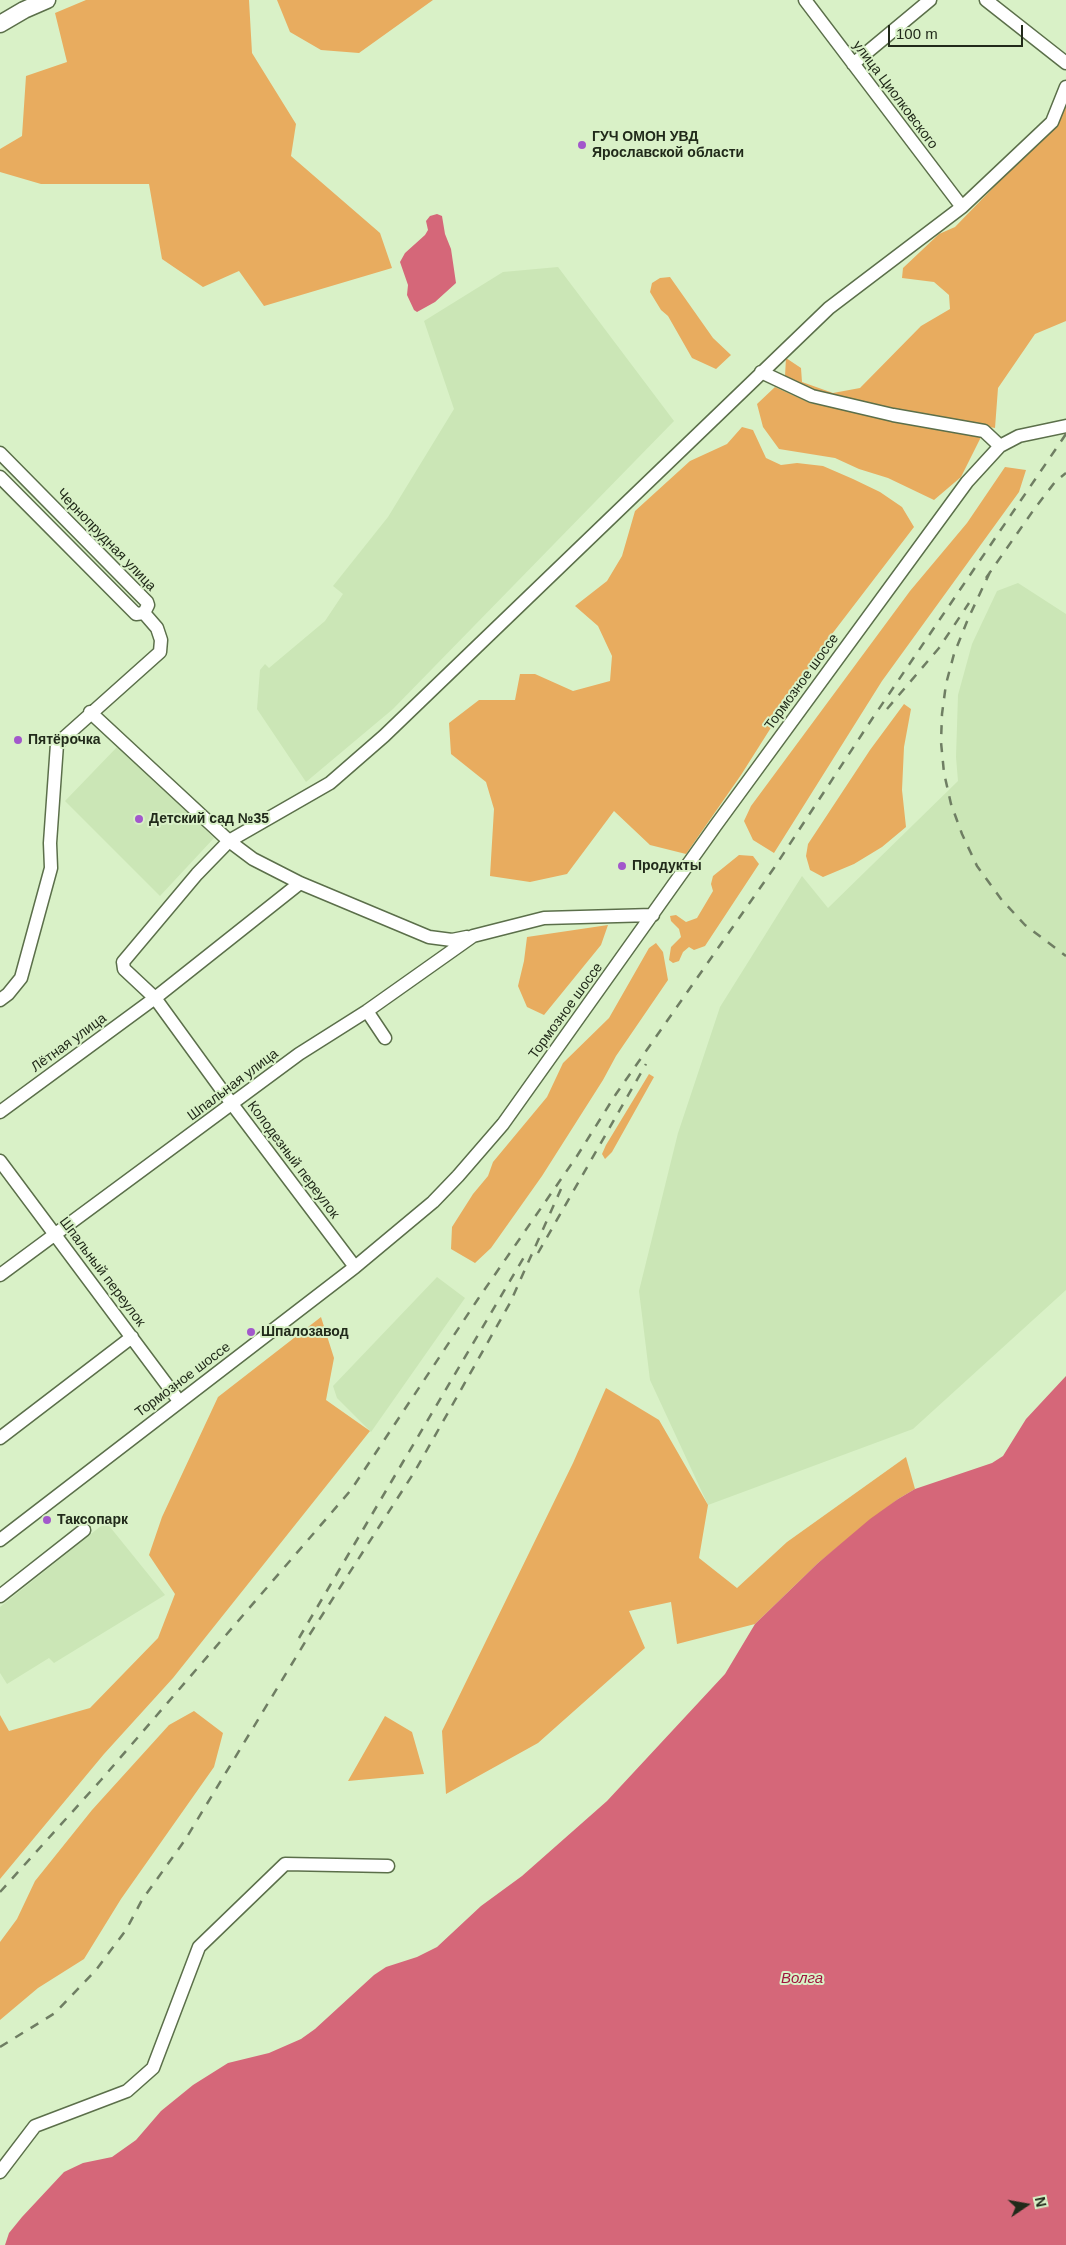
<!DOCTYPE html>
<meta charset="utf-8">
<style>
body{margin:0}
#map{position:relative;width:1066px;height:2245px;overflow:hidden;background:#d9f1c7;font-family:Helvetica,sans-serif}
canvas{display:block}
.north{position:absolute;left:1001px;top:2180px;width:50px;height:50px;-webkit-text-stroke:4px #d9f1c7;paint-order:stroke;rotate:78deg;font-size:14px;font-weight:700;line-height:20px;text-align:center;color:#212a1a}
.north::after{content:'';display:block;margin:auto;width:18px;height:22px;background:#212a1a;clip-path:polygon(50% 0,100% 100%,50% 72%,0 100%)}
.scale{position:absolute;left:888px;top:25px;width:135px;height:22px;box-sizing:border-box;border:2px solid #212a1a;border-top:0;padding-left:6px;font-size:15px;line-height:18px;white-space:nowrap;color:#212a1a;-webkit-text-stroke:4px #d9f1c7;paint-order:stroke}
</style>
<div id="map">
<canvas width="1066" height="2245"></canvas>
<div class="north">N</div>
<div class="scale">100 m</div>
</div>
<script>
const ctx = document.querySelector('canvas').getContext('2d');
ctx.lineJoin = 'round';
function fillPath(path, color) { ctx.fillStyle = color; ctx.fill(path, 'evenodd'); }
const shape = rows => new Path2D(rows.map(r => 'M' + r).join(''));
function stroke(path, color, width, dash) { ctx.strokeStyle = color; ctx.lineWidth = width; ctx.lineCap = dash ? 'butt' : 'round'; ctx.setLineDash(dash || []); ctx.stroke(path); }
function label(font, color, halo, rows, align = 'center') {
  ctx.font = font + ' Helvetica,sans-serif'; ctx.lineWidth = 4; ctx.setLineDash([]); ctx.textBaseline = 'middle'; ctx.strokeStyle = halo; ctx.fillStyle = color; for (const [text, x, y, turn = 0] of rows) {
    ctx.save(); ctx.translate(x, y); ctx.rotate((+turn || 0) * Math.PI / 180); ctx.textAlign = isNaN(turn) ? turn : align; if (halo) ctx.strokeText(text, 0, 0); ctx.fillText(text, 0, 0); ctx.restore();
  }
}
fillPath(shape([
 [558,267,674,421,393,709,306,782,257,709,260,670,265,664,269,668,325,621,343,594,333,586,388,517,454,409,424,321,503,272],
 [1018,583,1066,614,1066,1290,913,1429,708,1505,650,1380,639,1291,678,1133,720,1007,802,876,828,908,958,781,956,757,958,695,972,644,997,591],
 [118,746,214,838,160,896,65,801],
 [437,1277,465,1298,371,1432,337,1398,333,1386],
 [106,1522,165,1595,54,1663,49,1658,7,1684,0,1673,0,1607]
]), '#cbe6b6');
fillPath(shape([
 [86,0,249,0,252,53,296,124,291,156,380,233,392,268,264,306,239,271,203,287,162,259,149,184,41,184,0,172,0,149,22,136,26,76,67,62,55,13],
 [277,0,433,0,359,53,321,50,290,32],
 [1066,96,1066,321,1035,334,998,388,995,428,832,399,785,376,786,358,801,368,802,382,833,393,860,388,921,326,950,309,949,295,934,282,902,278,903,268,939,234,955,227,1055,124],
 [670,277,713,338,731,355,716,369,692,358,668,316,661,310,650,292,652,283,660,278],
 [775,387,810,403,981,437,961,477,934,500,888,478,859,469,835,458,779,449,763,427,757,404],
 [742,427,753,430,766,458,781,465,797,463,823,466,853,479,880,492,902,507,914,527,822,647,741,775,686,854,650,845,614,811,567,874,530,882,490,876,494,809,486,782,451,754,449,723,479,700,515,700,520,674,535,674,573,691,610,681,612,656,598,626,575,606,607,581,622,556,635,511,690,461,727,444],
 [1005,467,1026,470,1019,492,882,681,774,853,753,840,744,821,751,806,910,591,967,523],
 [904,704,911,709,904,747,902,790,906,827,882,847,854,864,823,877,810,870,806,856,808,844,870,750],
 [739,855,753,856,759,864,705,946,694,950,689,947,683,952,679,961,673,963,669,960,671,947,681,937,679,929,671,921,670,916,676,915,686,922,697,918,713,891,711,884,713,876],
 [608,925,601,945,544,1015,527,1007,518,986,524,961,527,937],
 [656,943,663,952,668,980,616,1056,603,1080,542,1176,491,1248,475,1263,451,1249,452,1227,473,1194,488,1176,493,1162,547,1097,563,1063,609,1018,649,948],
 [649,1074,654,1077,612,1152,605,1159,602,1154,606,1145],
 [321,1317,334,1358,326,1400,370,1431,173,1678,104,1754,0,1879,0,1715,9,1731,90,1708,158,1638,175,1594,149,1555,162,1517,218,1397],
 [606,1388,659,1420,708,1505,699,1558,737,1588,787,1542,906,1457,915,1489,898,1499,818,1563,755,1624,677,1644,671,1602,629,1611,645,1648,538,1743,446,1794,442,1731,573,1463],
 [194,1711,223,1733,214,1767,121,1899,84,1959,38,1988,0,2020,0,1942,17,1919,35,1881,92,1810,169,1725],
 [385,1716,412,1732,424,1774,348,1781]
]), '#e8ac5f');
fillPath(shape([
 [437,214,442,216,445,234,451,249,456,283,435,302,417,312,414,310,407,295,408,285,400,262,405,253,425,235,428,230,426,221,430,216],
 [1066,1376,1066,2245,5,2245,9,2233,22,2217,64,2172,83,2163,112,2157,136,2140,161,2111,193,2085,228,2063,269,2053,301,2039,315,2029,374,1975,386,1967,417,1957,437,1947,481,1906,522,1876,607,1801,725,1674,755,1624,818,1563,870,1519,898,1499,915,1489,992,1463,1003,1456,1026,1419]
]), '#d56779');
const minor = shape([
 [805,0,962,207],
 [986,0,1066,63],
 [853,64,930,0],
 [761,372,812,396,893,415,984,431,1000,446],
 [0,453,147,602,148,605,144,613,136,614,0,477],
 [90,712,229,841,253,859,300,883,429,937,452,940,467,937],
 [0,1000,8,994,21,978,51,868,50,843,57,744,160,652,161,640,157,628,144,613],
 [367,1011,385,1038],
 [0,1112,155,998,300,883],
 [0,1161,179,1401],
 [355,1267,232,1104,155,998,124,969,123,962,197,874,229,841,330,783,384,736,829,308,962,207,1052,122,1066,87],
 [0,1275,299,1054,367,1011,473,936,544,918,653,915],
 [0,1438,132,1337],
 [0,1540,355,1267,433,1202,458,1176,503,1124,716,825,967,482,1000,446,1019,436,1066,426],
 [0,1596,84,1530],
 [0,2172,35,2126,127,2091,153,2068,199,1947,285,1864,388,1866]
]);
const major = shape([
 [0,24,24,10,47,0]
]);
stroke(minor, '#5b6f4a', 15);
stroke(major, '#5b6f4a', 19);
stroke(minor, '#fff', 12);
stroke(major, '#fff', 16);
stroke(shape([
 [990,572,968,619,954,654,946,684,942,714,941,742,944,773,951,804,962,834,977,866,1001,899,1025,925,1066,956],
 [986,578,1035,508,1055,482,1066,473],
 [887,709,939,648,969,603],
 [538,1253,646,1064],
 [299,1638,524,1257],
 [0,1892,101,1780,351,1490,478,1299,577,1156,616,1094,774,868,872,719,1066,434],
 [0,2047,55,2013,96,1970,126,1930,142,1900,185,1840,310,1634,415,1471,510,1303,561,1189]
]), '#6f7e63', 2.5, [9, 9]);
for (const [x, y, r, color] of [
 [582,145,5,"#a258cb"],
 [18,740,5,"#a258cb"],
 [139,819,5,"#a258cb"],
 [622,866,5,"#a258cb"],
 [251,1332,5,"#a258cb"],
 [47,1520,5,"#a258cb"]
]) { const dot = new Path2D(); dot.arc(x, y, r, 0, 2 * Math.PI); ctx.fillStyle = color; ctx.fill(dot); stroke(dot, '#d9f1c7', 2); }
label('14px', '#212a1a', '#d9f1c7', [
 ["улица Циолковского",895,95,53],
 ["Чернопрудная улица",106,540,46],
 ["Тормозное шоссе",802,682,-54],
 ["Тормозное шоссе",566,1011,-54],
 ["Лётная улица",69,1043,-36],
 ["Шпальная улица",233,1085,-37],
 ["Колодезный переулок",293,1160,53],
 ["Шпальный переулок",102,1272,53],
 ["Тормозное шоссе",183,1380,-37]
]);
label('bold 14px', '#212a1a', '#d9f1c7', [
 ["ГУЧ ОМОН УВД",592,137],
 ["Ярославской области",592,153],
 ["Пятёрочка",28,740],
 ["Детский сад №35",149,819],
 ["Продукты",632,866],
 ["Шпалозавод",261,1332],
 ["Таксопарк",57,1520]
], 'left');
label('italic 15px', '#9e143d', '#d9f1c7', [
 ["Волга",802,1979]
]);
</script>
